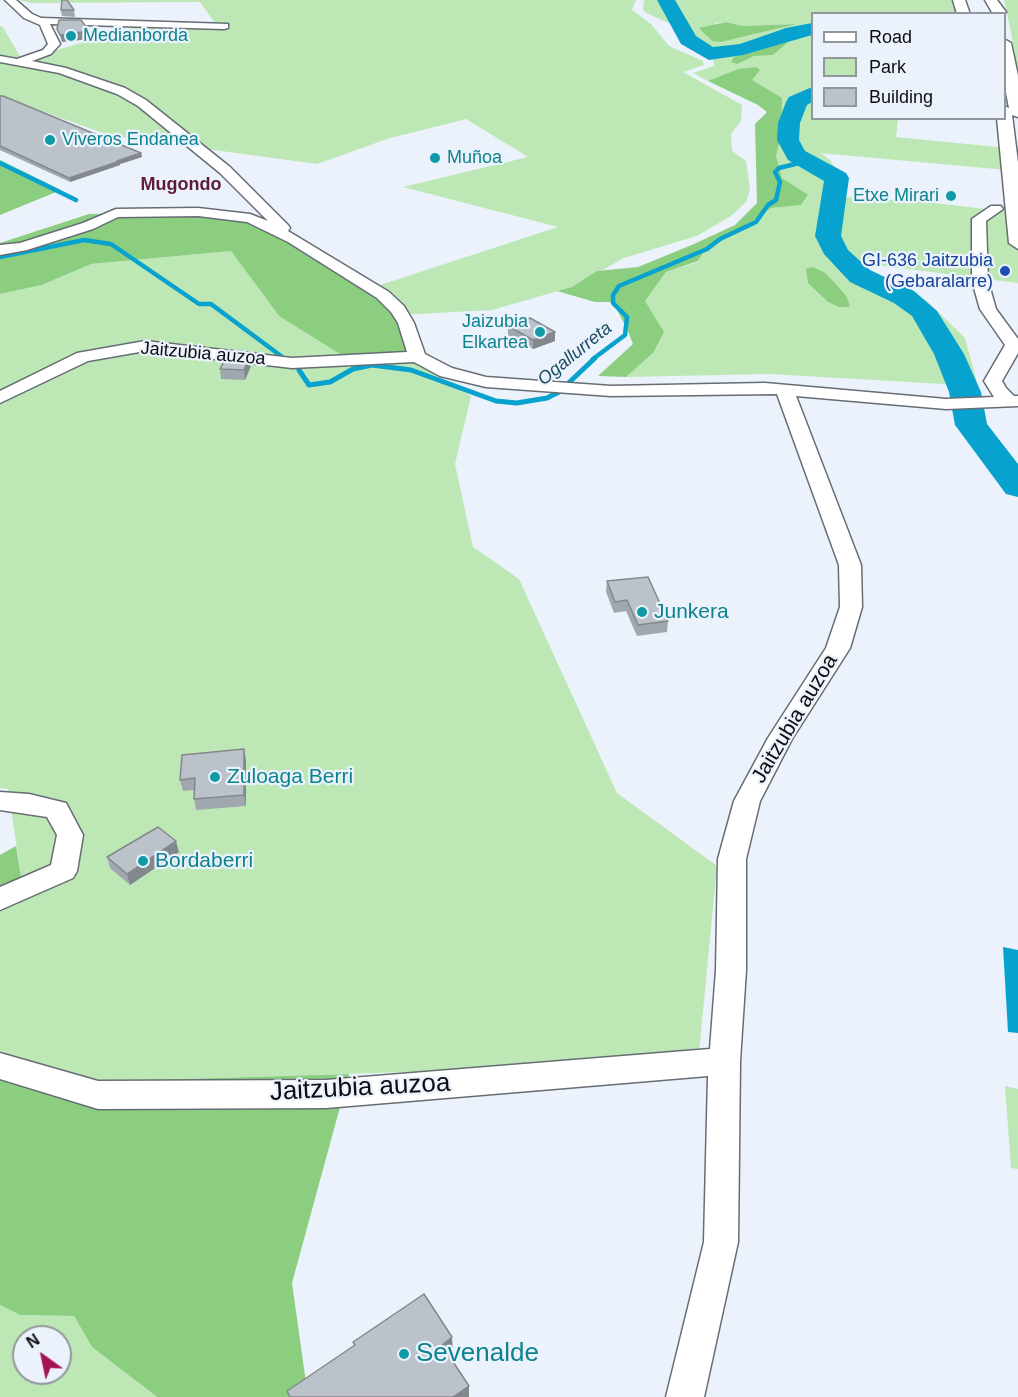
<!DOCTYPE html>
<meta charset="utf-8">
<style>
body{margin:0}
#map{position:relative;width:1018px;height:1397px;overflow:hidden;background:#ebf2fb;font-family:Arial,sans-serif}
canvas{display:block}
.legend{position:absolute;left:811px;top:12px;width:195px;height:108px;box-sizing:border-box;background:#ebf2fb;border:2px solid #92979d;margin:0;padding:8px 10px;list-style:none;font-size:18px;color:#0c0e11}
.legend li{display:flex;align-items:center;gap:12px;height:30px}
.legend b{width:30px;border:2px solid #92979d}
.north{position:absolute;left:12px;top:1325px;width:60px;height:60px;box-sizing:border-box;background:#ebf2fb;border:2px solid #92979d;border-radius:50%;rotate:327deg;font-size:16px;font-weight:700;line-height:24px;text-align:center;color:#0c0e11}
.north::after{content:'';display:block;margin:auto;width:21px;height:27px;background:#a51455;clip-path:polygon(50% 0,100% 100%,50% 72%,0 100%)}
</style>
<div id="map">
<canvas width="1018" height="1397"></canvas>
<ul class="legend">
<li><b style="height:8px;background:#fff"></b>Road</li>
<li><b style="height:16px;background:#bde8b5"></b>Park</li>
<li><b style="height:16px;background:#bbc2ca"></b>Building</li>
</ul>
<div class="north">N</div>
</div>
<script>
const ctx = document.querySelector('canvas').getContext('2d');
ctx.lineJoin = 'round';
function fillPath(path, color) { ctx.fillStyle = color; ctx.fill(path, 'evenodd'); }
const shape = rows => new Path2D(rows.map(r => 'M' + r).join(''));
function stroke(path, color, width, dash) { ctx.strokeStyle = color; ctx.lineWidth = width; ctx.lineCap = dash ? 'butt' : 'round'; ctx.setLineDash(dash || []); ctx.stroke(path); }
function label(font, color, halo, rows, align = 'center') {
  ctx.font = font + ' Arial,sans-serif'; ctx.lineWidth = 4.5; ctx.setLineDash([]); ctx.textBaseline = 'middle'; ctx.strokeStyle = halo; ctx.fillStyle = color; for (const [text, x, y, turn = 0] of rows) {
    ctx.save(); ctx.translate(x, y); ctx.rotate((+turn || 0) * Math.PI / 180); ctx.textAlign = isNaN(turn) ? turn : align; if (halo) ctx.strokeText(text, 0, 0); ctx.fillText(text, 0, 0); ctx.restore();
  }
}
fillPath(shape([
 [19,0,636,0,632,10,651,24,669,46,703,61,704,65,683,72,742,105,741,121,731,134,732,151,746,161,750,189,746,202,731,216,697,236,624,258,572,287,492,310,399,315,365,290,558,227,403,187,528,157,466,119,390,138,317,164,111,136,0,96,0,26,3,27,22,60,147,24,217,26,200,2,31,3],
 [644,0,660,0,671,24,646,13,643,10],
 [674,0,954,0,958,13,812,14,812,27,783,31,740,47,719,52,709,49,688,30],
 [726,22,743,26,798,24,735,39,712,41,708,37,716,23],
 [1004,0,1018,0,1018,74,1011,32],
 [802,31,812,31,812,91,803,96,812,95,812,118,898,119,896,137,1018,149,1018,171,820,153,830,160,841,176,843,197,927,202,1018,213,1018,283,852,262,927,301,965,338,978,386,769,374,626,377,653,353,645,301,666,272,698,262,706,249,738,232,771,208,801,205,808,196,782,178,776,156,782,118,752,80,738,69,708,81,693,73,714,66,713,60,700,54,721,57,743,52],
 [231,251,279,316,410,358,471,396,455,464,473,547,519,579,617,793,717,866,698,1063,84,1082,0,1051,0,902,22,883,8,789,0,788,0,294,42,285,91,264],
 [1005,1086,1018,1089,1018,1169,1011,1168],
 [0,1305,20,1315,74,1316,92,1347,157,1397,0,1397],
 [24,1337,60,1337,60,1373,24,1373]
]), '#bde8b5');
fillPath(shape([
 [726,22,743,26,798,24,721,42,712,41,699,28],
 [789,41,773,55,754,56,737,64,731,62,734,57],
 [756,67,760,70,752,80,782,98,781,135,776,156,782,178,808,195,801,205,771,208,738,232,706,249,698,261,666,272,645,301,664,332,653,353,626,377,598,376,633,344,628,331,613,302,595,302,557,291,572,287,597,271,638,267,694,244,735,225,757,203,755,124,767,112,758,105,708,81,738,69],
 [0,160,61,190,0,215],
 [190,213,233,216,263,227,365,290,399,315,410,358,353,362,279,316,231,251,91,264,42,285,0,294,0,243,89,214],
 [812,267,824,272,834,282,847,297,850,307,839,307,828,302,808,283,806,269],
 [16,846,22,883,0,902,0,855],
 [0,1052,84,1082,349,1074,292,1283,308,1397,157,1397,92,1347,74,1316,20,1315,0,1305]
]), '#8cce80');
fillPath(shape([
 [1003,947,1018,950,1018,1033,1008,1032]
]), '#08a2cf');
stroke(shape([
 [0,163,76,200],
 [0,257,84,240,111,244,199,304,211,304,281,356],
 [593,359,625,335,627,317,613,303,613,295,619,286,707,249,720,239,756,222,768,205,776,200,780,182,775,172,779,168,807,161]
]), '#08a2cf', 4.5);
stroke(shape([
 [299,370,309,385,330,382,353,369,372,365,411,370,496,401,517,403,547,398,559,392,595,358]
]), '#08a2cf', 5);
fillPath(shape([
 [657,0,675,0,696,36,713,47,740,44,786,28,812,23,812,35,743,55,709,60,681,44,657,0],
 [812,87,812,102,807,105,800,123,799,140,805,151,846,173,849,178,841,236,848,250,870,270,914,291,937,311,964,354,981,392,987,424,1018,464,1018,497,1006,494,955,425,949,392,934,354,912,316,894,303,850,282,824,254,815,236,824,181,788,160,777,140,778,123,786,102,789,97,812,87]
]), '#08a2cf');
const minor = shape([
 [5,0,16,0,32,14,41,18,228,24,228,28,224,29,50,24,60,44,51,54,32,61,66,68,125,88,146,100,230,167,288,225,290,228,288,231,389,292,404,306,414,323,425,354,452,368,486,377,611,386,765,383,946,399,994,397,984,381,1005,345,980,309,972,281,972,219,991,206,1001,206,1003,209,986,221,988,281,996,309,1018,339,1018,353,1002,381,1006,388,1014,396,1018,396,1018,406,946,409,796,396,861,565,862,607,850,648,792,739,760,801,746,859,746,970,740,1061,738,1242,704,1397,666,1397,704,1242,708,1076,326,1108,98,1109,0,1079,0,1053,98,1081,326,1080,710,1049,716,970,718,859,734,801,768,738,826,648,840,607,839,565,777,394,611,396,486,387,440,376,414,362,292,368,145,351,88,361,0,403,0,391,77,353,145,341,292,358,407,352,398,323,391,312,377,298,288,242,247,222,198,216,118,217,93,229,27,250,0,255,0,245,20,243,83,223,116,209,198,208,250,214,268,221,220,173,138,106,117,94,59,73,0,62,0,56,17,59,43,50,48,44,40,25,24,18,5,0],
 [0,792,29,794,66,803,83,835,77,871,73,878,0,910,0,887,51,865,57,835,47,817,0,810,0,792]
]);
const major = shape([
 [953,0,965,0,970,14,957,14,953,0],
 [985,0,997,0,1006,12,993,14,985,0],
 [1004,39,1011,43,1018,76,1018,117,1012,115,1018,163,1018,249,1009,243,997,118,1004,118,1004,106,1009,108,1004,82,1004,39]
]);
stroke(minor, '#676d74', 3);
stroke(major, '#676d74', 3);
fillPath(minor, '#fff');
fillPath(major, '#fff');
fillPath(shape([
 [61,10,74,10,75,17,62,16],
 [0,96,141,153,142,157,120,164,120,165,70,182,0,150],
 [508,326,555,341,533,349,508,335],
 [250,356,251,366,245,380,221,379,220,369],
 [607,581,668,621,667,632,637,636,626,611,614,613,606,592],
 [246,760,246,806,196,810,194,799,194,790,183,791,180,780],
 [179,852,130,885,110,868,107,857]
]), '#a1a7ae');
fillPath(shape([
 [89,31,90,39,62,42,60,35],
 [141,153,142,157,120,164,120,165,70,182,69,178],
 [555,332,555,341,533,349,533,340],
 [250,356,251,366,245,380,244,370],
 [244,749,246,760,246,806,244,795],
 [176,841,179,852,130,885,127,874],
 [452,1337,453,1352,443,1359,442,1345],
 [469,1386,469,1397,453,1397]
]), '#83888d');
const building = shape([
 [62,0,67,0,74,10,61,10,62,0],
 [59,20,81,20,89,31,60,35,57,29,59,20],
 [0,96,3,96,141,153,117,161,120,161,69,178,0,146,0,96],
 [530,318,555,332,533,340,508,326,530,318],
 [228,354,250,356,244,370,220,369,228,354],
 [648,577,668,621,638,625,627,600,615,602,607,581,648,577],
 [244,749,244,795,194,799,195,778,180,780,182,755,244,749],
 [158,827,176,841,127,874,107,857,158,827],
 [424,1294,452,1337,442,1345,469,1386,453,1397,290,1397,287,1391,355,1345,353,1342,424,1294]
]);
fillPath(building, '#bbc2ca');
stroke(building, '#83888d', 1.5);
for (const [x, y, r, color] of [
 [71,36,6,"#0f9aa8"],
 [50,140,6,"#0f9aa8"],
 [435,158,6,"#0f9aa8"],
 [951,196,6,"#0f9aa8"],
 [1005,271,6,"#1a4fb4"],
 [540,332,6,"#0f9aa8"],
 [642,612,6,"#0f9aa8"],
 [215,777,6,"#0f9aa8"],
 [143,861,6,"#0f9aa8"],
 [404,1354,6,"#0f9aa8"]
]) { const dot = new Path2D(); dot.arc(x, y, r, 0, 2 * Math.PI); ctx.fillStyle = color; ctx.fill(dot); stroke(dot, '#ebf2fb', 2); }
label('18px', '#0d838f', '#ebf2fb', [
 ["Medianborda",83,36],
 ["Viveros Endanea",62,140],
 ["Muñoa",447,158],
 ["Etxe Mirari",939,196,"right"],
 ["Jaizubia",528,322,"right"],
 ["Elkartea",528,343,"right"]
], 'left');
label('bold 18px', '#5f1c35', '#ebf2fb', [
 ["Mugondo",181,185]
]);
label('18px', '#164399', '#ebf2fb', [
 ["GI-636 Jaitzubia",993,261],
 ["(Gebaralarre)",993,282]
], 'right');
label('18px', '#0c0e11', '#ebf2fb', [
 ["Jaitzubia auzoa",203,354,5]
]);
label('italic 18px', '#1a4d61', '#ebf2fb', [
 ["Ogallurreta",575,354,-39]
]);
label('21px', '#0d838f', '#ebf2fb', [
 ["Junkera",654,612],
 ["Zuloaga Berri",227,777],
 ["Bordaberri",155,861]
], 'left');
label('21px', '#0c0e11', '#ebf2fb', [
 ["Jaitzubia auzoa",795,719,-59]
]);
label('26px', '#0c0e11', '#ebf2fb', [
 ["Jaitzubia auzoa",360,1088,-3]
]);
label('26px', '#0d838f', '#ebf2fb', [
 ["Sevenalde",416,1354]
], 'left');
</script>
